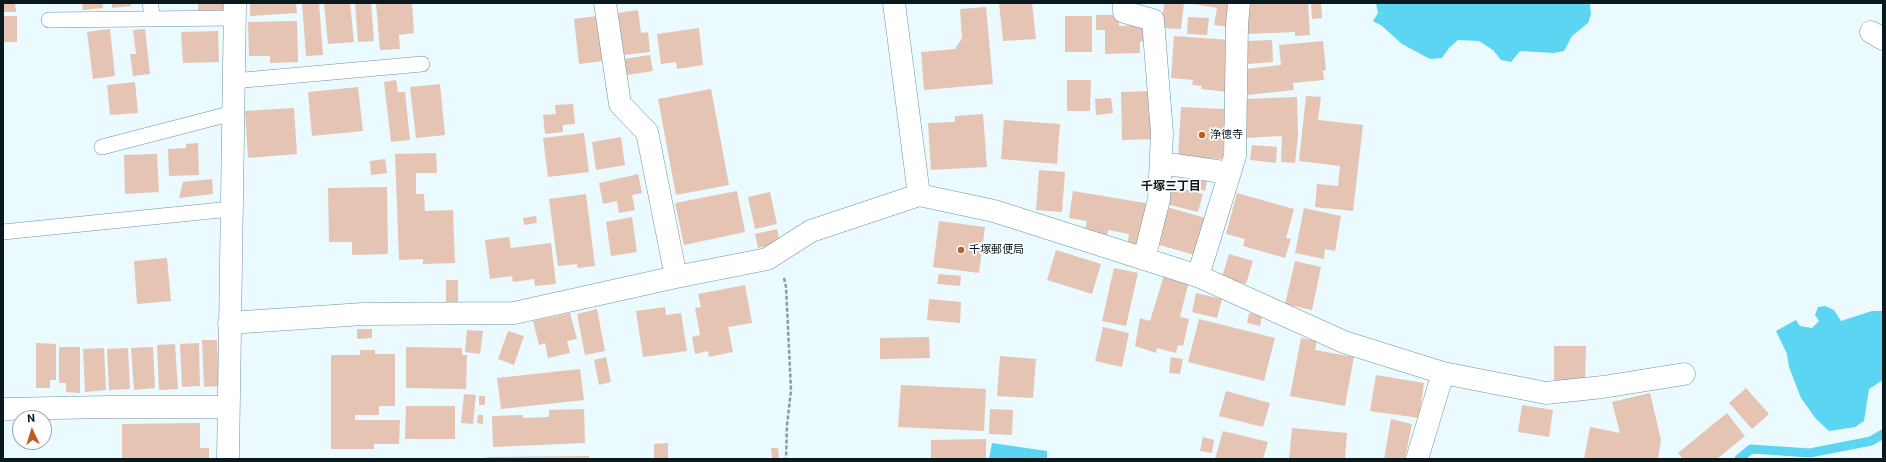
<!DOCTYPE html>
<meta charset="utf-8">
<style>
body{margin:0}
#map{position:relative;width:1886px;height:462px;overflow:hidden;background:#eafafe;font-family:Roboto,sans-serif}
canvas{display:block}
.frame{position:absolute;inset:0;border:4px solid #09191d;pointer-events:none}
.north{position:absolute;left:12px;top:410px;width:40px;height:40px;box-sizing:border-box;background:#fff;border:1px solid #9da3a5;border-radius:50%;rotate:356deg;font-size:11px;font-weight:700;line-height:16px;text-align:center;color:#09191d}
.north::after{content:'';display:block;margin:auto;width:14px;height:18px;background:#bf5e20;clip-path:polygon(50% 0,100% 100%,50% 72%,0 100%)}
</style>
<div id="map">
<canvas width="1886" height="462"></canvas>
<div class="frame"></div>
<div class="north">N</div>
</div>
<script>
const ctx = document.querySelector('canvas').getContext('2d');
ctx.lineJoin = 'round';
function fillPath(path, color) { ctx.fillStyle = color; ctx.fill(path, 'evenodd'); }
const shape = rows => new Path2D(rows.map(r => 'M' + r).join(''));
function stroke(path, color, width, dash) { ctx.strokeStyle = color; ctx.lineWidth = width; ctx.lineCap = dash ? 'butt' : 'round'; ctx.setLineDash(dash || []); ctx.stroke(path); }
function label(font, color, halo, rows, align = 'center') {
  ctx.font = font + ' Roboto,"Noto Sans JP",sans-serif'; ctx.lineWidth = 3.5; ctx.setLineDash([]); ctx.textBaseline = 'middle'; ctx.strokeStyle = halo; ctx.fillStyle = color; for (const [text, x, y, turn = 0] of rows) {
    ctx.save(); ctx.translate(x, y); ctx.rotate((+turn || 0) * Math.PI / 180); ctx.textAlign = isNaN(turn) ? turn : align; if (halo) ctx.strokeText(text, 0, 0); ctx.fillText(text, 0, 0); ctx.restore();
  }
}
fillPath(shape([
 [1376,3,1590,3,1591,14,1588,23,1572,36,1564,51,1554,53,1520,51,1511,62,1501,60,1493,50,1479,41,1458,40,1449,48,1442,58,1430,59,1402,44,1382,26,1373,21,1378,13],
 [1825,306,1834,310,1841,321,1872,311,1883,311,1883,380,1869,389,1864,421,1855,427,1829,431,1816,419,1801,398,1789,367,1787,354,1776,331,1796,320,1800,326,1812,328,1819,321,1815,315,1818,307],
 [992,443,1047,451,1047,459,989,459]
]), '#5bd5f1');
stroke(shape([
 [1739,459,1751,449,1810,453,1871,441,1883,434]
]), '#5bd5f1', 9);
fillPath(shape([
 [3,3,15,3,16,12,3,12],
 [82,3,102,3,103,8,83,10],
 [112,3,131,3,131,6,112,8],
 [198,3,223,3,223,11,198,11],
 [250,3,296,3,297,13,250,16],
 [302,3,319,3,323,55,306,56],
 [324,3,350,3,354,42,328,44],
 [355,3,371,3,374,41,358,42],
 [376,3,412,3,414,33,399,35,400,49,380,50],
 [999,3,1032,3,1036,39,1003,41],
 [1164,3,1184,3,1181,29,1162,28],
 [1188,3,1234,3,1230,27,1214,25,1217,8],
 [1245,3,1308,3,1310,35,1295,36,1295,32,1247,34],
 [1311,3,1321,3,1322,18,1312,19],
 [986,7,993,84,924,90,921,52,955,49,962,38,960,9],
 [638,10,641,33,648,32,650,52,624,55,618,13],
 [1096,15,1118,15,1119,26,1143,25,1144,41,1140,42,1140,53,1105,54,1105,30,1096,30],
 [3,16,17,16,17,42,3,42],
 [597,16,603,61,579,64,574,19],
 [1065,16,1092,16,1092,52,1065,52],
 [1188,17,1209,18,1207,35,1187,34],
 [297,21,298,62,270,63,270,56,249,56,248,22],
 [699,28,703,65,677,69,676,62,661,64,657,34],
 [110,29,115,76,93,79,87,32],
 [145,29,150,74,133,76,130,54,136,54,133,30],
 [218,31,219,62,183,63,181,32],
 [1174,36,1230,40,1227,92,1201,89,1202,86,1192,85,1193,80,1171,78],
 [1272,40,1273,62,1248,64,1247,41],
 [1323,41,1326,70,1323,71,1324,80,1293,83,1294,90,1248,95,1246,69,1281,65,1279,45],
 [650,55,653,71,627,75,624,59],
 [396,80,398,92,405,92,410,140,391,142,384,82],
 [1067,80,1091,80,1090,111,1067,111],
 [135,82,138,113,110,115,107,85],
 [440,84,445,135,416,138,410,87],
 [358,87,363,131,312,136,308,92],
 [711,89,729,185,676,195,658,99],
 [1155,91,1156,139,1122,140,1121,92],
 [1306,96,1321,97,1318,120,1363,125,1353,211,1315,207,1317,184,1338,186,1340,166,1299,161],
 [1297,97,1298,136,1295,163,1281,162,1282,136,1245,138,1244,99],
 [1111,98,1113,113,1096,115,1095,99],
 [573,104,575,124,563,125,563,132,545,134,543,115,556,114,555,105],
 [1181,107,1225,109,1223,159,1178,157],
 [294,108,297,154,248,158,245,111],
 [983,114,987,167,931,170,928,123,955,122,955,116],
 [1004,120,1060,124,1057,164,1001,159],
 [584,133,589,172,548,177,543,138],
 [621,137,625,165,596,170,592,142],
 [198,143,199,175,169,176,168,149,186,148,186,144],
 [1252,145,1277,147,1276,163,1250,160],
 [436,153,437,173,416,173,416,194,424,194,425,211,453,210,455,263,423,264,423,259,399,260,395,154],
 [157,154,159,192,125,194,124,155],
 [385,159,387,173,371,175,370,161],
 [1039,170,1065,172,1062,212,1036,210],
 [638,174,642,193,632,195,635,210,619,213,617,201,603,204,599,183],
 [1192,178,1207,181,1205,191,1190,187],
 [212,179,213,194,179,198,183,182],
 [1171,185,1203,194,1198,212,1166,204],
 [387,187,388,254,352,255,352,242,329,242,328,188],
 [737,191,745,232,684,245,675,203],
 [1073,191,1151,204,1143,250,1127,247,1129,234,1108,230,1106,242,1085,230,1087,221,1069,218],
 [770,192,777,224,755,229,748,197],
 [1237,193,1294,209,1286,238,1291,239,1285,258,1243,246,1245,239,1226,234],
 [586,194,595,266,578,268,577,264,558,266,549,199],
 [1167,207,1209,219,1198,256,1156,244],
 [1304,208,1341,216,1335,251,1325,249,1324,259,1295,253],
 [536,216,537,223,524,225,523,218],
 [632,217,637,252,611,256,606,222],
 [939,221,985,227,979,273,933,267],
 [777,229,780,243,758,248,755,234],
 [509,237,511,248,551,243,556,284,535,286,534,279,513,282,512,276,490,279,485,240],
 [1056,250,1101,264,1092,294,1047,280],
 [1229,254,1253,261,1246,284,1222,277],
 [167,258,171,301,137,304,134,261],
 [1295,261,1321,267,1312,310,1285,304],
 [1114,268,1138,273,1126,326,1102,321],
 [939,274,961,276,960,286,937,284],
 [1164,275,1189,281,1180,317,1189,319,1183,346,1178,345,1176,353,1157,348,1156,353,1135,346,1140,318,1150,321],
 [446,280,458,280,458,304,446,304],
 [745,285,752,323,728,327,733,352,709,357,708,351,695,354,692,337,700,335,695,308,701,307,698,294],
 [1196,293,1222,299,1217,318,1192,312],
 [929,299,961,302,960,323,927,320],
 [665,307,666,315,681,313,687,351,643,357,636,311],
 [597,309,605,351,585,355,577,314],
 [570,313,577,339,567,341,570,353,548,358,545,343,539,345,533,321],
 [1249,313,1262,316,1260,326,1247,323],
 [1199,319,1275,338,1264,381,1188,362],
 [1103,327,1129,333,1122,367,1095,361],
 [357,329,372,329,372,338,357,339],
 [467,330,483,331,480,354,465,352],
 [508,331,524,336,514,365,498,359],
 [929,337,930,358,880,359,880,338],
 [1301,338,1317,341,1315,350,1354,357,1345,406,1290,396],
 [202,340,217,340,219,386,204,387],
 [36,343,56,344,56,380,50,380,50,388,36,388],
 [199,343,200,386,182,387,180,344],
 [175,344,178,389,159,390,157,345],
 [1554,346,1586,346,1585,381,1554,380],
 [59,347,80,347,80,393,66,392,66,383,59,383],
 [153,347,155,388,134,390,131,348],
 [406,347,462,348,462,355,467,355,466,389,406,388],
 [104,348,106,390,85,392,83,349],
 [128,348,130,389,109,390,107,349],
 [360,350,375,350,375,354,395,354,395,406,379,406,379,415,355,415,355,420,400,420,399,444,374,444,374,449,331,449,331,355,360,355],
 [1000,356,1036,359,1033,398,997,396],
 [606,357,611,382,599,385,594,360],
 [1171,357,1183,359,1180,374,1169,373],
 [580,369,584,400,501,409,497,378],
 [1376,375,1424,383,1419,418,1370,411],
 [901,385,986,389,984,431,898,427],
 [1746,388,1769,414,1752,429,1729,403],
 [1226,391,1270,403,1263,427,1219,416],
 [1650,393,1661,440,1658,459,1584,459,1590,427,1620,433,1612,402],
 [464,394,476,395,473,424,461,423],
 [479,396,485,396,485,405,479,405],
 [1522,405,1553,410,1549,437,1518,432],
 [406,406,455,406,455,439,405,439],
 [584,409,585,443,493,447,492,416,523,415,523,418,549,417,549,410],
 [990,409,1013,410,1012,435,989,434],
 [1727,413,1745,436,1717,459,1683,459,1678,453],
 [478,415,483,415,483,424,477,423],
 [1391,419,1412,424,1405,459,1384,459],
 [200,423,200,448,209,448,209,459,122,459,122,424],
 [1292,428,1347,433,1345,459,1289,459],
 [1223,431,1268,442,1263,459,1215,459],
 [1203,437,1214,440,1212,453,1200,451],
 [986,439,986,459,931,459,931,440],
 [668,443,668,459,654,459,654,444],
 [771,448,778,448,779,458,772,458],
 [589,456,589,459,487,459,487,457]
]), '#e6c4b3');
const service = shape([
 [150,3,153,19],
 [49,20,234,18],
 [233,81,422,64],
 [102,147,233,113],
 [3,232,231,209]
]);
const minor = shape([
 [605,3,620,104,647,132,676,277],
 [894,3,919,195],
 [1124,3,1124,12,1153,20,1162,133,1159,199,1144,259],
 [1871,32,1883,39],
 [1161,163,1230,173],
 [1198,276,1235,156,1237,25,1239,3],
 [229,323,363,314,514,313,676,277,767,259,811,231,919,195,994,211,1198,276,1344,342,1443,373,1546,393,1603,387,1684,374],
 [3,409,110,407,228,407],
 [228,459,235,3],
 [1417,459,1443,373]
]);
stroke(service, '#6d949e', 16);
stroke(minor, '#6d949e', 23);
stroke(shape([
 [784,278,786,287,791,390,787,425,786,459]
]), '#8a9a9e', 2.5, [4, 2]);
stroke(service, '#fff', 15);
stroke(minor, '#fff', 22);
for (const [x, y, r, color] of [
 [1202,135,4,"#bf5e20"],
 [961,250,4,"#bf5e20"]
]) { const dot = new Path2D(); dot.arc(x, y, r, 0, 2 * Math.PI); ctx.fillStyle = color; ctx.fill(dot); stroke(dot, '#fff', 1.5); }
label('11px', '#09191d', '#fff', [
 ["浄徳寺",1210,135],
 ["千塚郵便局",969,250]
], 'left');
label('bold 12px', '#09191d', '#fff', [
 ["千塚三丁目",1171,187]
]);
</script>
